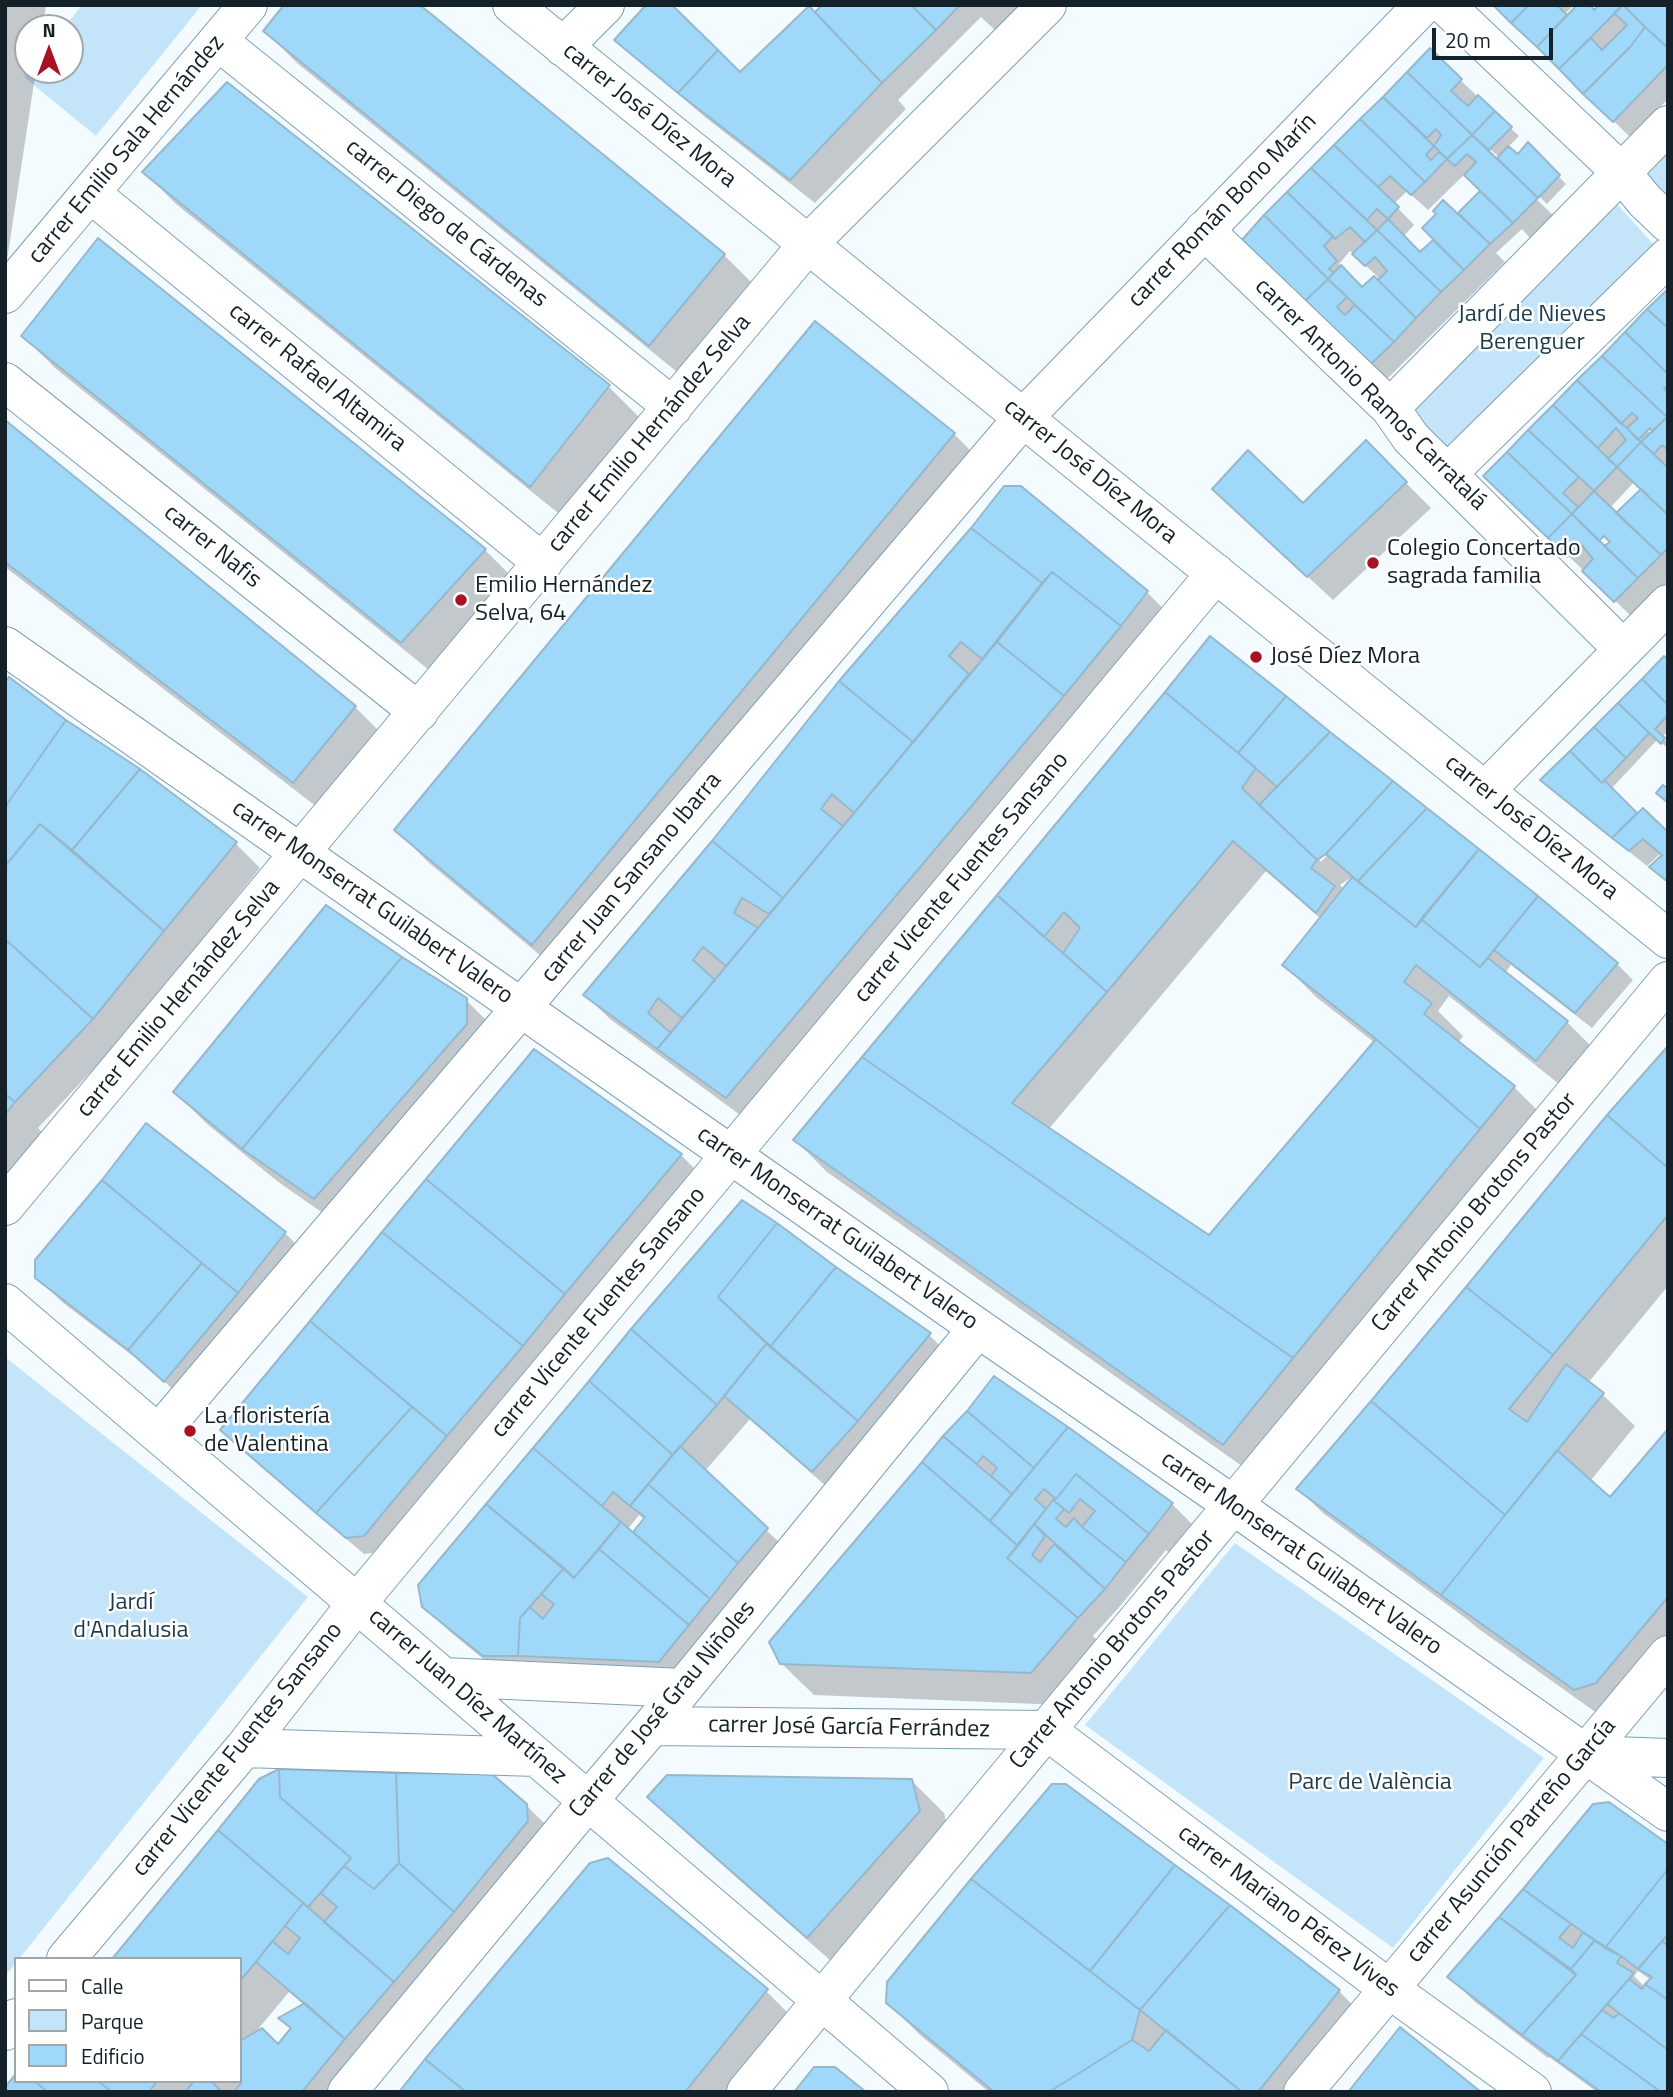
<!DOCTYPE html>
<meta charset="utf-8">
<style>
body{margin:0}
#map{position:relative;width:1673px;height:2097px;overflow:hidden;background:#f4fbff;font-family:"Titillium Web",sans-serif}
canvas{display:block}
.frame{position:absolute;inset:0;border:7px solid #142128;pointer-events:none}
.legend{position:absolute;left:14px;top:1957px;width:228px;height:126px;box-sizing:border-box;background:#fff;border:2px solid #a1a6a9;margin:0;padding:9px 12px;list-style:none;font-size:21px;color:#142128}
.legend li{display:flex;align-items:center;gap:14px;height:35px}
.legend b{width:35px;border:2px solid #a1a6a9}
.north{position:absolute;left:14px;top:14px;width:70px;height:70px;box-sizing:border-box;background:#fff;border:2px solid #a1a6a9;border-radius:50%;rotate:0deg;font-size:19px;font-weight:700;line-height:28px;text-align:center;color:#142128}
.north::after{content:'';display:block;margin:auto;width:24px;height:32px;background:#a81224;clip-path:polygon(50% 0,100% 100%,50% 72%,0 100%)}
.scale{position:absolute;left:1432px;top:28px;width:121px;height:32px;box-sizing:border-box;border:4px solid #142128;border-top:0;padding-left:9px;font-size:21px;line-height:24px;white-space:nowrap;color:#142128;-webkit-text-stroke:5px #fff;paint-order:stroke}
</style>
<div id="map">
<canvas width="1673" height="2097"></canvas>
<div class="frame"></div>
<ul class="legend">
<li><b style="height:9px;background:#fff"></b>Calle</li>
<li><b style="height:19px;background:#c4e5f9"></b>Parque</li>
<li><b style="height:19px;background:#a0d8f9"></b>Edificio</li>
</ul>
<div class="north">N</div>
<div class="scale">20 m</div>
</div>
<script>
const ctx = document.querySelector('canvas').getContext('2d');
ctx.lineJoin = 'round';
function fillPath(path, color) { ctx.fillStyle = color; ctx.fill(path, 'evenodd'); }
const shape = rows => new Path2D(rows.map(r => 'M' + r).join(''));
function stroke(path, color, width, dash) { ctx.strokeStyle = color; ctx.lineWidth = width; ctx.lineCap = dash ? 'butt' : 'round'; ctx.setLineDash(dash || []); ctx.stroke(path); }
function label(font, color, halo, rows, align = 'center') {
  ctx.font = font + ' "Titillium Web",sans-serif'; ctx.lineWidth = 5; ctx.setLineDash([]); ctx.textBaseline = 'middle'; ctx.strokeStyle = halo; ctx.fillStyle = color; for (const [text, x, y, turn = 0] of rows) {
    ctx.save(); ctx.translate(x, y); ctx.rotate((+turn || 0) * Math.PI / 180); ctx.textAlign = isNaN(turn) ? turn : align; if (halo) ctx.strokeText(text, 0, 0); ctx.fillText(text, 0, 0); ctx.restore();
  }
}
fillPath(shape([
 [82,5,202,5,96,136,24,77,30,70,70,70,70,28,64,28],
 [1668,150,1668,197,1645,172],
 [1617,204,1655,246,1449,450,1411,412],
 [5,1357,308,1597,19,1959,16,1959,16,1963,5,1976],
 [1235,1543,1544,1758,1393,1948,1085,1725]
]), '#c4e5f9');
fillPath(shape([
 [5,5,46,5,43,28,28,28,28,70,36,70,7,260,5,260],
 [824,5,1024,5,997,32,981,17,898,100,906,109,815,203,705,117,633,56,616,39,740,75,815,14],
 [1495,5,1574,5,1564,15,1567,18,1594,12,1668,5,1668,99,1630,137],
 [265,31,724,255,756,287,682,376,297,63],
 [1430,51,1519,136,1507,148,1518,156,1528,145,1566,184,1547,204,1498,156,1490,149,1487,152,1553,215,1530,238,1522,229,1496,253,1505,262,1387,379,1244,240],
 [1465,174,1482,191,1460,213,1469,222,1436,240,1420,255,1403,237,1414,225,1394,204,1407,191,1428,210],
 [1350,251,1381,280,1378,282,1363,289,1348,275,1339,264],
 [144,172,609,387,641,419,563,517,176,204],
 [99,241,485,550,517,582,434,674,55,368,23,336],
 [1668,291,1668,581,1632,617,1485,476],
 [1650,426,1654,432,1652,435,1646,429],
 [1634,482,1643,490,1615,515,1609,509],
 [1604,533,1613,542,1604,548,1597,541],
 [5,422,355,707,387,739,326,814,5,567],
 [954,434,986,466,565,976,428,862,396,830],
 [1366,443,1431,508,1333,600,1239,513,1303,505],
 [1005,488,1147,592,1171,617,759,1129,610,1019,585,995],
 [1668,655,1668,731,1662,737,1668,743,1668,749,1658,739,1611,789,1637,816,1665,832,1668,829,1668,883,1651,867,1663,856,1660,854,1647,866,1559,796,1543,780],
 [5,676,65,722,235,843,260,868,117,1044,38,1128,46,1136,5,1188],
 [1165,695,1389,782,1319,859,1321,862,1393,783,1479,850,1617,964,1633,980,1592,1028,1511,965,1505,973,1567,1022,1599,1054,1569,1092,1449,996,1438,1011,1463,1036,1458,1043,1514,1087,1546,1119,1256,1476,827,1172,795,1140],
 [1266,871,1321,919,1284,965,1316,997,1375,1043,1209,1238,1048,1130],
 [1353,876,1354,877,1344,889,1340,885],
 [466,1000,498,1032,347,1230,277,1181,207,1124,175,1092],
 [1668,1049,1668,1286,1588,1383,1603,1395,1635,1426,1591,1480,1610,1499,1668,1432,1668,1667,1608,1721,1476,1627,1468,1620,1323,1513,1298,1489],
 [146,1126,285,1233,310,1258,181,1397,154,1372,62,1302,37,1277],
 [681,1155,713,1187,381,1552,364,1554,246,1454,222,1430,427,1180],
 [633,1330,929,1335,954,1359,837,1496,750,1419,705,1471,783,1546,684,1686,509,1680,449,1631,424,1606,420,1585],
 [639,1515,645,1520,633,1535,627,1530],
 [968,1412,1172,1504,1196,1528,1174,1557,1166,1550,1121,1605,1093,1636,1108,1651,1063,1705,814,1695,781,1663,923,1463],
 [911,1780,944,1813,952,1844,840,1969,682,1829,650,1797],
 [1053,1786,1339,1991,1363,2016,1302,2092,989,2092,920,2035,887,2002,971,1881],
 [526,1805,551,1830,347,2092,5,2092,16,2081,240,2081,240,1959,114,1959,219,1831],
 [289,1992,305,2005,281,2019,292,2030,279,2046,254,2034],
 [1668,1846,1668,2092,1597,2092,1549,2057,1548,2058,1474,2001,1450,1977,1506,1922,1501,1917,1524,1890],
 [1638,1971,1651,1980,1645,1987,1634,1976],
 [766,1991,798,2023,743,2092,401,2092]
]), '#0003');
const building = shape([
 [284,5,420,5,725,254,649,346,263,31,284,5],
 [646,5,672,5,718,50,678,93,614,40,646,5],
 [822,5,911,5,936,30,882,83,815,12,822,5],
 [911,5,960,5,936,30,911,5],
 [1493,5,1529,5,1511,23,1493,5],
 [1529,5,1557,5,1567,15,1537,47,1511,23,1529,5],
 [1577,5,1590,5,1594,10,1599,5,1623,5,1559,69,1537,47,1577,5],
 [1623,5,1668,5,1668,48,1645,27,1623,5],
 [1623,5,1645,27,1631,46,1583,94,1559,69,1591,38,1602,50,1627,25,1614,13,1623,5],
 [809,6,882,83,790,180,678,93,718,50,740,72,809,6],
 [1645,27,1668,48,1668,65,1613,122,1583,94,1631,46,1645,27],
 [1430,48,1462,79,1451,91,1468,106,1478,95,1495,111,1472,135,1407,72,1430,48],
 [1407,72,1472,135,1447,159,1434,146,1441,135,1436,129,1427,138,1383,97,1407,72],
 [227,82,610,385,530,487,142,172,227,82],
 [1383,97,1434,146,1426,155,1431,160,1439,152,1447,159,1425,182,1360,119,1383,97],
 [1495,111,1512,127,1489,150,1472,135,1495,111],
 [1360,119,1425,182,1411,195,1390,176,1378,187,1334,145,1360,119],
 [1472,135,1538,198,1513,223,1464,175,1476,162,1467,154,1455,166,1447,159,1472,135],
 [1528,142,1560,175,1538,198,1497,158,1508,146,1518,154,1528,142],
 [1334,145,1399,207,1388,219,1377,209,1367,220,1311,168,1334,145],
 [1311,168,1377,230,1365,242,1350,227,1335,239,1287,192,1311,168],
 [1480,191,1513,223,1490,244,1458,213,1480,191],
 [1287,192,1333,236,1324,246,1337,261,1329,269,1334,273,1328,279,1264,215,1287,192],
 [1443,200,1490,244,1464,270,1422,228,1436,214,1433,211,1443,200],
 [1264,215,1328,279,1305,301,1242,240,1264,215],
 [1388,219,1420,252,1433,240,1464,270,1441,292,1377,230,1388,219],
 [1377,230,1441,292,1416,318,1378,280,1387,271,1375,257,1365,266,1352,254,1377,230],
 [98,238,486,549,401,643,21,336,98,238],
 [1341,265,1362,287,1374,276,1416,318,1394,342,1328,279,1341,265],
 [1328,279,1347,297,1337,307,1345,315,1355,305,1394,342,1370,365,1305,301,1328,279],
 [1668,289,1668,328,1647,309,1668,289],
 [1647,309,1668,328,1668,374,1625,332,1647,309],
 [815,321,955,433,532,945,394,830,815,321],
 [1625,332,1668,374,1668,385,1664,389,1668,393,1667,417,1602,356,1625,332],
 [1602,356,1667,417,1652,432,1650,428,1638,440,1627,428,1638,418,1632,413,1621,424,1577,380,1602,356],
 [1577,380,1641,442,1617,467,1608,459,1626,440,1616,428,1598,448,1553,405,1577,380],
 [1553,405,1617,467,1594,491,1528,430,1553,405],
 [1667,417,1668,450,1662,445,1654,454,1641,442,1667,417],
 [5,420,356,706,293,783,5,562,5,420],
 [1528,430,1579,477,1563,493,1578,507,1572,514,1507,452,1528,430],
 [1366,440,1407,482,1307,577,1212,489,1248,450,1303,503,1366,440],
 [1641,442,1668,468,1668,515,1617,467,1641,442],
 [1507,452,1572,514,1548,538,1483,476,1507,452],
 [1004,486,1021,486,1148,591,1121,626,1052,572,1042,583,971,528,1004,486],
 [1641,489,1668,515,1668,548,1661,555,1616,513,1641,489],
 [1594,491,1661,555,1638,578,1604,546,1610,542,1604,536,1599,541,1572,514,1594,491],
 [1572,514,1638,578,1614,602,1582,571,1593,559,1580,543,1567,557,1548,538,1572,514],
 [971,528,1042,583,982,659,961,642,949,656,969,674,913,742,839,681,971,528],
 [1052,572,1121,626,1064,696,997,642,1052,572],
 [1210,636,1286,696,1238,753,1165,692,1210,636],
 [997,642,1064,696,726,1098,657,1049,997,642],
 [1664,656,1668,660,1668,705,1642,679,1664,656],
 [9,677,66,720,5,807,5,682,9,677],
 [1642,679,1668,705,1668,715,1655,729,1665,738,1661,744,1618,703,1642,679],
 [839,681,913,742,854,813,832,794,821,809,843,826,783,898,712,841,839,681],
 [1165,692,1256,768,1242,788,1317,860,1311,868,1335,886,1316,913,1233,841,1107,992,1063,953,1080,928,1064,912,1044,937,997,895,1165,692],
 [1286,696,1330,732,1277,787,1238,753,1286,696],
 [1618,703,1649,733,1626,758,1594,727,1618,703],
 [66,720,140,769,72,850,40,824,5,866,5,807,66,720],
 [1594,727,1626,758,1602,783,1570,751,1594,727],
 [1330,732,1393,781,1326,854,1317,860,1259,805,1330,732],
 [1570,751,1602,783,1604,780,1637,813,1612,838,1540,780,1570,751],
 [140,769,237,842,164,931,72,850,140,769],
 [1393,781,1427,808,1358,881,1326,854,1393,781],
 [1663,785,1668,789,1668,803,1656,793,1663,785],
 [1427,808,1479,849,1416,927,1358,881,1427,808],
 [1643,808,1668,832,1668,882,1649,867,1662,855,1643,839,1629,851,1612,838,1643,808],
 [40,824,164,931,93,1019,5,939,5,866,40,824],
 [712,841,783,898,769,914,742,898,734,913,758,928,726,966,703,947,693,960,715,980,682,1018,658,998,648,1013,671,1033,657,1049,583,995,712,841],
 [1479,849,1538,896,1480,967,1421,919,1479,849],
 [1352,877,1416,927,1421,919,1480,967,1488,958,1568,1021,1536,1061,1416,965,1404,982,1432,1003,1424,1014,1515,1086,1480,1129,1376,1039,1282,965,1352,877],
 [997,895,1107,992,1012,1103,1209,1235,1376,1039,1480,1129,1293,1358,862,1057,997,895],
 [1538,896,1618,963,1575,1013,1494,950,1538,896],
 [326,905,402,957,242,1149,173,1092,326,905],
 [5,939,93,1019,15,1102,5,1094,5,939],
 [402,957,467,998,467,1024,314,1199,242,1149,402,957],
 [1668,1046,1668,1168,1607,1115,1668,1046],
 [534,1049,682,1154,565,1294,426,1179,534,1049],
 [862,1057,1293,1358,1223,1445,793,1140,862,1057],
 [5,1094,15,1102,5,1115,5,1094],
 [1607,1115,1668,1168,1668,1215,1553,1355,1466,1287,1607,1115],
 [146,1123,286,1232,238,1293,102,1180,146,1123],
 [426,1179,565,1294,523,1346,382,1232,426,1179],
 [102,1180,202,1263,128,1350,35,1278,35,1260,102,1180],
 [742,1200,777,1223,718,1297,767,1343,717,1405,631,1329,742,1200],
 [777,1223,836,1267,770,1347,718,1297,777,1223],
 [382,1232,523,1346,447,1436,310,1321,382,1232],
 [202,1263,238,1293,164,1382,128,1350,202,1263],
 [836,1267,931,1333,858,1421,770,1347,836,1267],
 [1466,1287,1553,1355,1509,1409,1527,1422,1566,1364,1604,1393,1505,1515,1371,1401,1466,1287],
 [310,1321,412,1407,316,1513,220,1430,310,1321],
 [631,1329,717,1405,673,1455,589,1381,631,1329],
 [767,1343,858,1421,812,1472,724,1396,767,1343],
 [994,1376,1068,1427,1034,1468,967,1411,994,1376],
 [589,1381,673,1455,630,1506,613,1492,602,1506,533,1448,589,1381],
 [1371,1401,1505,1515,1441,1595,1296,1489,1371,1401],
 [412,1407,447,1436,364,1536,346,1538,316,1513,412,1407],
 [967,1411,1034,1468,1012,1494,991,1476,997,1468,983,1456,977,1464,943,1436,967,1411],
 [1068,1427,1173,1503,1149,1534,1076,1474,1056,1499,1044,1489,1035,1499,1046,1509,1018,1546,990,1521,1068,1427],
 [1668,1429,1668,1597,1596,1683,1574,1690,1441,1595,1557,1450,1610,1497,1668,1429],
 [943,1436,1012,1494,990,1521,922,1462,943,1436],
 [680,1446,768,1528,738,1563,648,1484,680,1446],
 [533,1448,621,1522,574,1578,486,1504,533,1448],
 [922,1462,1018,1546,1007,1558,1078,1618,1031,1673,780,1664,769,1642,922,1462],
 [1076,1474,1149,1534,1126,1562,1082,1527,1095,1511,1080,1499,1069,1513,1053,1500,1056,1499,1076,1474],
 [648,1484,738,1563,710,1599,633,1532,645,1517,630,1506,648,1484],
 [1053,1500,1064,1509,1056,1519,1066,1527,1074,1518,1082,1527,1126,1562,1105,1589,1034,1524,1053,1500],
 [486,1504,564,1568,520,1618,518,1656,483,1656,422,1607,418,1585,486,1504],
 [621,1522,710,1599,689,1625,599,1549,621,1522],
 [1034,1524,1045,1536,1032,1555,1040,1562,1054,1544,1105,1589,1078,1618,1007,1558,1034,1524],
 [599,1549,689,1625,659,1662,518,1656,520,1618,530,1607,543,1619,554,1604,541,1594,564,1568,574,1578,599,1549],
 [279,1769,396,1773,399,1863,374,1889,344,1866,351,1858,280,1797,279,1769],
 [279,1769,280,1797,351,1858,308,1907,218,1830,259,1779,279,1769],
 [396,1773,492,1774,527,1804,528,1821,454,1912,399,1863,396,1773],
 [667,1775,912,1779,920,1811,807,1938,647,1797,667,1775],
 [1052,1784,1066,1784,1175,1865,1090,1971,971,1879,1052,1784],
 [1609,1802,1668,1844,1668,1869,1605,1948,1523,1889,1593,1804,1609,1802],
 [218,1830,303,1903,256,1962,240,1981,240,1959,112,1959,218,1830],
 [608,1858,768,1989,685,2092,466,2092,425,2059,590,1863,608,1858],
 [399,1863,454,1912,394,1982,324,1922,337,1907,321,1893,344,1866,374,1889,399,1863],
 [1175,1865,1230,1905,1140,2010,1090,1971,1175,1865],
 [1668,1869,1668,1934,1638,1969,1621,1956,1605,1948,1668,1869],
 [971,1879,1140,2010,1132,2040,1049,2092,994,2092,886,2003,887,1982,971,1879],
 [1523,1889,1571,1924,1559,1938,1573,1948,1583,1932,1595,1940,1571,1969,1499,1917,1523,1889],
 [303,1903,394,1982,345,2039,256,1962,272,1941,288,1954,300,1938,285,1926,303,1903],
 [1230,1905,1340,1990,1258,2092,1242,2092,1140,2010,1230,1905],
 [1499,1917,1576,1975,1522,2035,1447,1977,1499,1917],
 [1595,1940,1621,1956,1617,1963,1634,1973,1558,2061,1522,2035,1576,1975,1571,1969,1595,1940],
 [1662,1941,1668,1946,1668,2000,1645,1984,1652,1977,1638,1969,1662,1941],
 [1629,1979,1642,1989,1645,1984,1668,2000,1668,2050,1607,2004,1629,1979],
 [305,2003,345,2039,302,2092,234,2092,241,2083,239,2081,240,2041,262,2028,278,2044,291,2028,278,2018,305,2003],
 [1602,2010,1614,2018,1619,2013,1668,2050,1668,2092,1661,2092,1581,2034,1602,2010],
 [1400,2027,1481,2092,1348,2092,1400,2027],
 [1166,2030,1242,2092,1049,2092,1132,2040,1149,2051,1166,2030],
 [1581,2034,1661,2092,1601,2092,1558,2061,1581,2034],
 [425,2059,466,2092,399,2092,425,2059],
 [814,2067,835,2067,866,2092,794,2092,814,2067],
 [16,2074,16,2081,35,2081,47,2092,5,2092,5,2087,16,2074],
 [35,2081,98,2081,112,2092,47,2092,35,2081],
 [98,2081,157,2081,149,2092,112,2092,98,2081],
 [194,2081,211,2081,222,2092,185,2092,194,2081]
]);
fillPath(building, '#a0d8f9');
stroke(building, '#96b8cc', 2);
const minor = shape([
 [512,5,1668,939],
 [1445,5,1621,172,1645,201,1668,223],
 [218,41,673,407],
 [563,47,605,5],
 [90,193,543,563],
 [1204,230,1390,408,1411,438,1623,649],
 [5,294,248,5],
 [5,382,419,712],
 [1390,408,1668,125],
 [1448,473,1668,257],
 [5,646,978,1328,1233,1505,1668,1812],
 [1485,791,1668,604],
 [5,1206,808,244,1047,5],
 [5,1303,929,2092],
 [159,1433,1023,418,1423,5],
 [443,1677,683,1688],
 [652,1726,1046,1730,1388,1988,1532,2092],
 [244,1748,537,1757],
 [1586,1755,1668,1758],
 [66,1959,244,1748,357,1603,1216,573],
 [5,2031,16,2018],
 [347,2092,588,1801,652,1726,978,1328],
 [746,2092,1668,981],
 [1303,2092,1668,1655]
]);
stroke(minor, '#7fa0b4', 40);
stroke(minor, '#fff', 38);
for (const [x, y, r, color] of [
 [1373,563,7,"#a81224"],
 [461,600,7,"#a81224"],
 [1256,657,7,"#a81224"],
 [190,1431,7,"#a81224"]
]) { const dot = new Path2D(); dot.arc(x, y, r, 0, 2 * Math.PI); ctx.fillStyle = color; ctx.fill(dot); stroke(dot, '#fff', 2.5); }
label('24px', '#142128', '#fff', [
 ["carrer José Díez Mora",649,116,39],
 ["carrer Emilio Sala Hernández",127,150,-50],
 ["carrer Román Bono Marín",1223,211,-46],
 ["carrer Diego de Cárdenas",446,224,39],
 ["carrer Rafael Altamira",317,378,39],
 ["carrer Antonio Ramos Carratalá",1370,395,45],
 ["carrer Emilio Hernández Selva",650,434,-50],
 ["carrer José Díez Mora",1090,472,39],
 ["carrer Nafis",212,547,39],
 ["carrer José Díez Mora",1531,828,39],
 ["carrer Juan Sansano Ibarra",632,878,-50],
 ["carrer Vicente Fuentes Sansano",962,878,-50],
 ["carrer Monserrat Guilabert Valero",372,903,35],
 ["carrer Emilio Hernández Selva",179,999,-50],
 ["Carrer Antonio Brotons Pastor",1475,1213,-50],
 ["carrer Monserrat Guilabert Valero",837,1229,35],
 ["carrer Vicente Fuentes Sansano",599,1313,-50],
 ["carrer Monserrat Guilabert Valero",1301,1554,35],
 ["Carrer Antonio Brotons Pastor",1113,1650,-50],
 ["carrer Juan Díez Martínez",467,1697,41],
 ["Carrer de José Grau Niñoles",663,1710,-50],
 ["carrer José García Ferrández",849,1728,1],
 ["carrer Vicente Fuentes Sansano",238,1750,-51],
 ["carrer Asunción Parreño García",1512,1841,-50],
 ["carrer Mariano Pérez Vives",1288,1912,37]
]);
label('24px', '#1b3c4d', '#fff', [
 ["Jardí de Nieves",1532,315],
 ["Berenguer",1532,343],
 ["Jardí",131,1603],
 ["d'Andalusia",131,1631],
 ["Parc de València",1370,1783]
]);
label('24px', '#142128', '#fff', [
 ["Colegio Concertado",1387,549],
 ["sagrada familia",1387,577],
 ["Emilio Hernández",475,586],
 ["Selva, 64",475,614],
 ["José Díez Mora",1270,657],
 ["La floristería",204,1417],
 ["de Valentina",204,1445]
], 'left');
</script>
